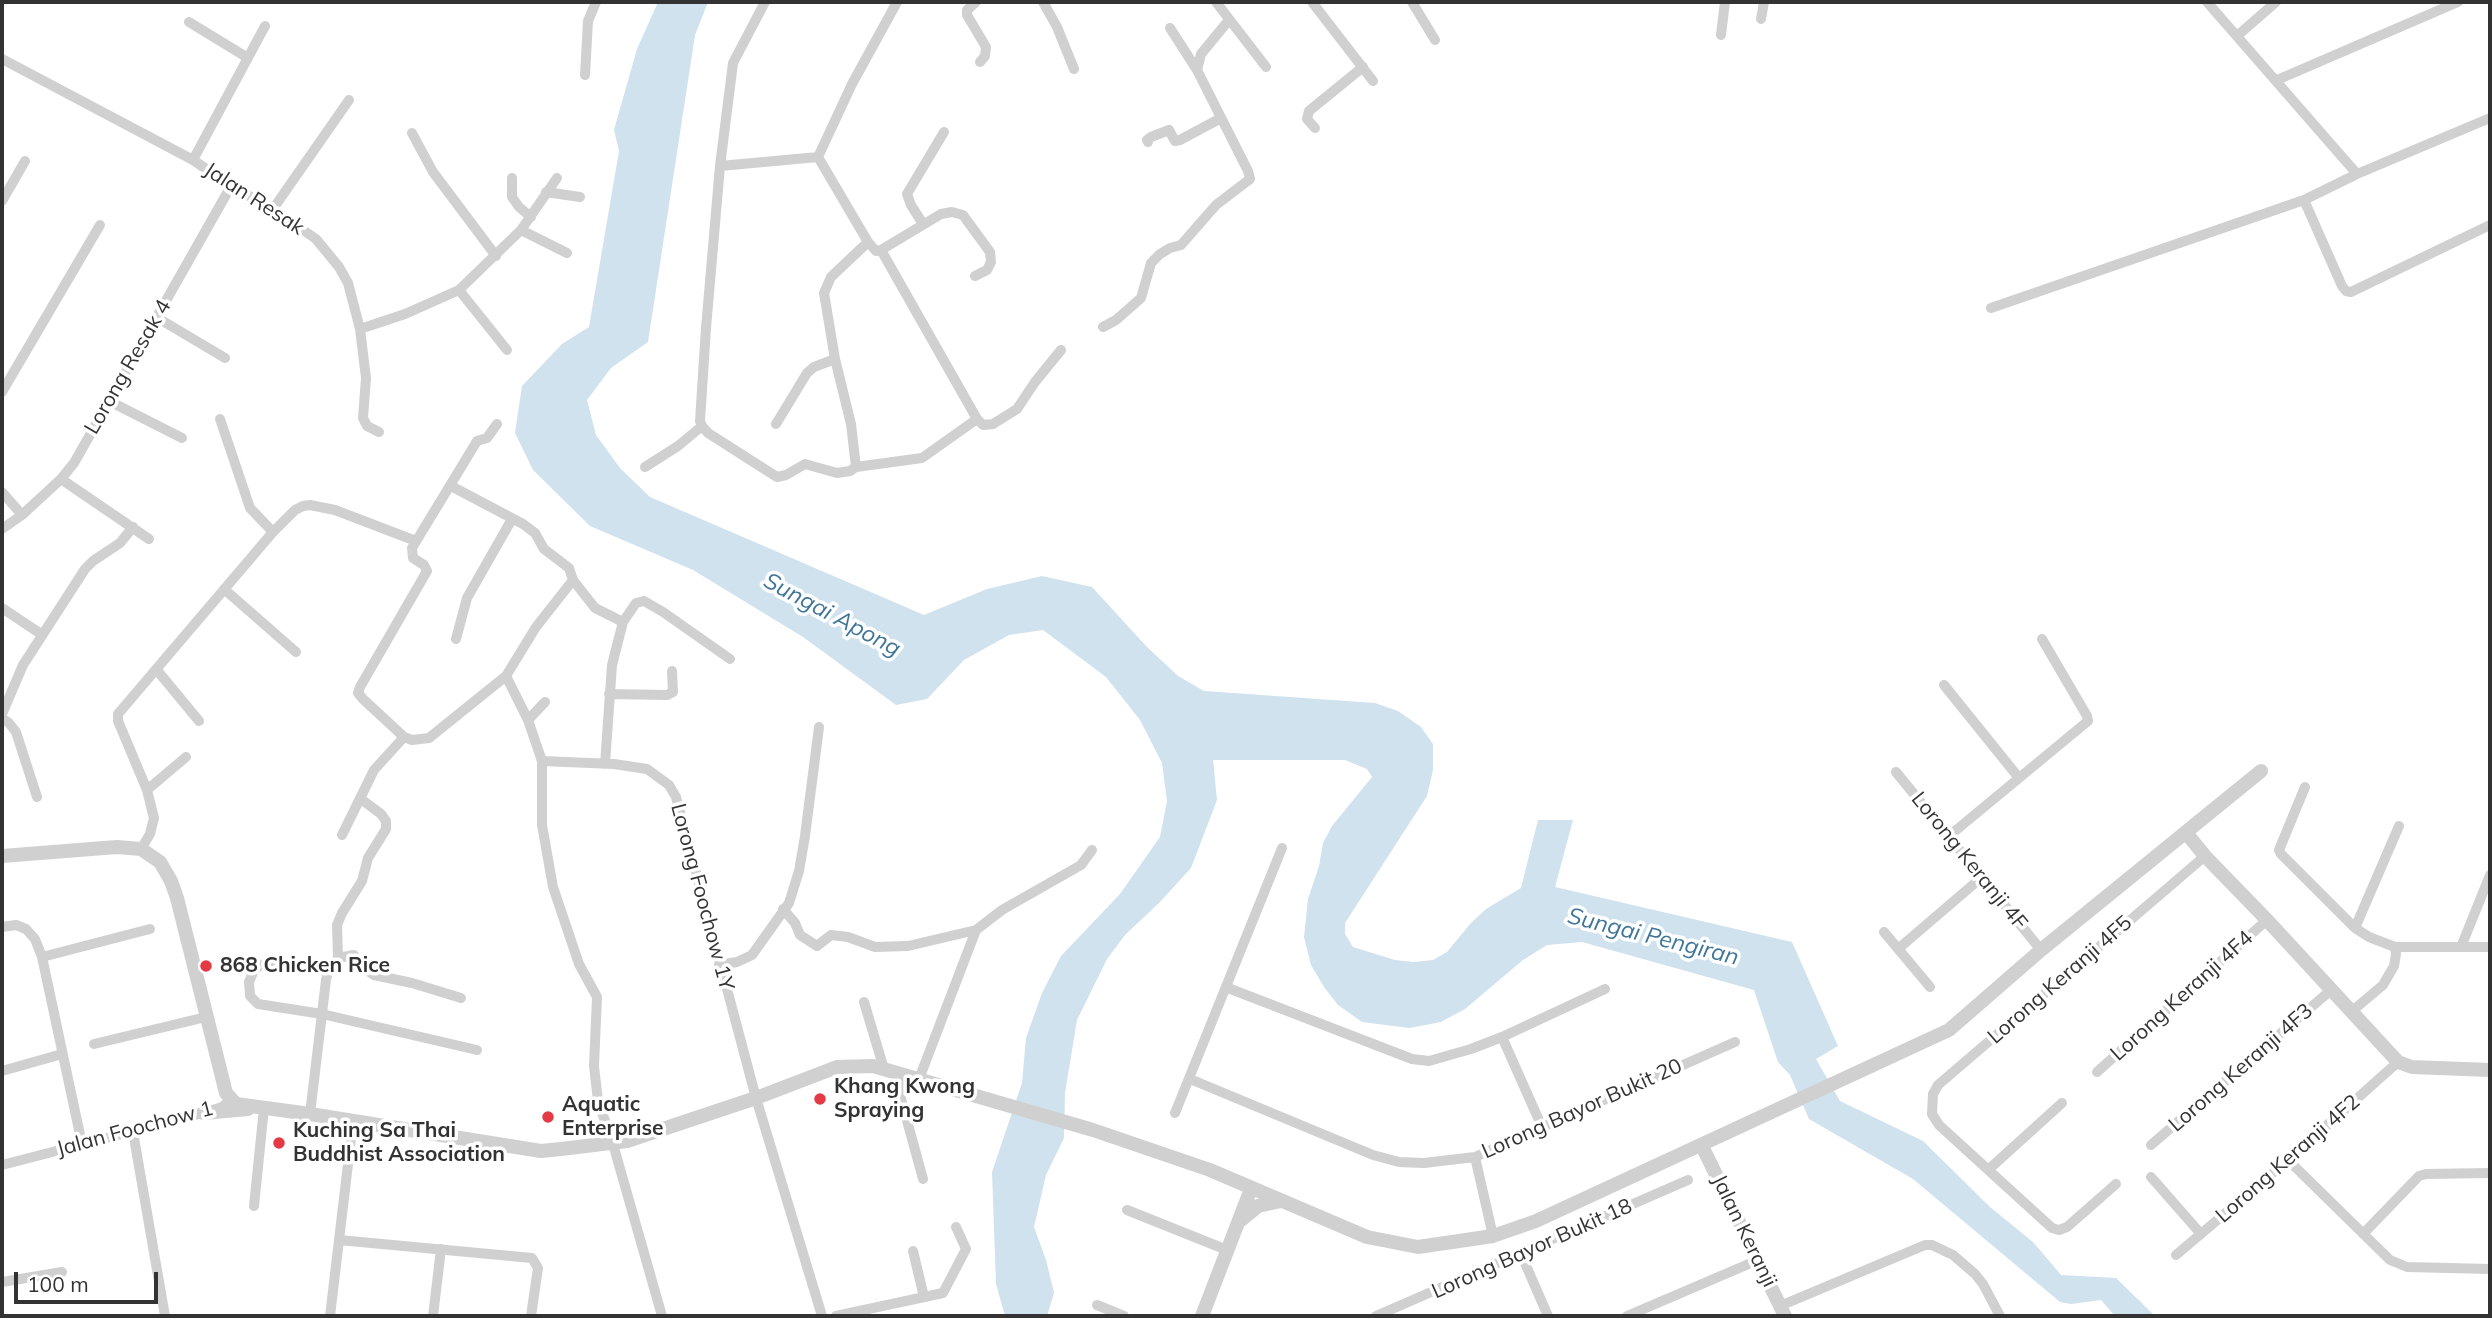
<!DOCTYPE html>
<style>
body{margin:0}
#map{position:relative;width:2492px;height:1318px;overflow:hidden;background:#fff;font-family:Mulish,sans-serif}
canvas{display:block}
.frame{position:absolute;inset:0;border:4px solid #333;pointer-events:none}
.scale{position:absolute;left:14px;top:1272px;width:144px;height:32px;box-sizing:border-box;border:4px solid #333;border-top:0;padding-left:9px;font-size:21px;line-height:24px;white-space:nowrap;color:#333;-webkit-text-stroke:5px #fff;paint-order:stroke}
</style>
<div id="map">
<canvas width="2492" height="1318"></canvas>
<div class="frame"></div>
<div class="scale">100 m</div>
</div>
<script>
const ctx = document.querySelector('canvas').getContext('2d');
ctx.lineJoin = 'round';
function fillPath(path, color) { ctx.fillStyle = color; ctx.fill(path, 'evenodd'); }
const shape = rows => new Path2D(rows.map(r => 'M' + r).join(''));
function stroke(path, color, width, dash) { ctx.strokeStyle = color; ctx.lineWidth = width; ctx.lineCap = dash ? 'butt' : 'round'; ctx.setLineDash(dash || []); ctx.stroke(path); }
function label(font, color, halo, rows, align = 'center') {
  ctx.font = font + ' Mulish,sans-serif'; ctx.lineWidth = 7; ctx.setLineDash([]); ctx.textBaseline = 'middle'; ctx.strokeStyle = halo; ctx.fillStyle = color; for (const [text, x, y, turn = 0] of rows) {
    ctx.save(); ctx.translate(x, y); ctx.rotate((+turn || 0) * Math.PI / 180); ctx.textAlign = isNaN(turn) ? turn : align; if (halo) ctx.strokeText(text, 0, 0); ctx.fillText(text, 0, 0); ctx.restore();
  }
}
fillPath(shape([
 [658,2,708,2,695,35,648,342,611,368,587,400,596,435,620,468,650,497,924,615,987,589,1042,576,1092,587,1147,647,1178,676,1204,691,1375,703,1398,711,1421,727,1433,744,1433,770,1427,796,1345,923,1345,934,1353,947,1395,960,1414,962,1433,960,1447,952,1470,924,1486,909,1521,888,1538,820,1573,820,1555,887,1792,942,1838,1046,1816,1059,1840,1101,1923,1141,1990,1207,2033,1242,2061,1275,2116,1278,2155,1316,2115,1316,2101,1300,2071,1304,2060,1302,1913,1179,1809,1119,1790,1075,1778,1062,1754,990,1582,942,1547,945,1523,960,1465,1009,1441,1022,1409,1028,1362,1022,1338,1005,1324,987,1311,965,1304,937,1308,899,1319,866,1323,843,1332,826,1372,777,1367,769,1345,760,1213,760,1217,800,1191,868,1160,902,1125,935,1107,959,1077,1020,1065,1093,1064,1138,1046,1175,1034,1227,1046,1260,1054,1293,1047,1316,1005,1316,996,1284,992,1172,1022,1083,1026,1038,1042,993,1061,956,1120,894,1160,837,1167,801,1162,763,1140,720,1106,677,1043,630,1009,635,964,660,927,699,896,705,803,637,693,570,590,526,533,470,515,433,522,386,562,344,589,327,619,151,614,130,637,49]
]), '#cfe2ee');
stroke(shape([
 [765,2,733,63,720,166,706,328,700,421,702,426,708,433,777,477,786,475,805,464,837,473,850,471,856,467,922,458,977,419],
 [976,2,967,10,967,15,986,47,985,56,980,62],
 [1043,2,1057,27,1074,69],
 [1216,2,1266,67],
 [1312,2,1373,81],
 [1412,2,1435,40],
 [2207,2,2357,174],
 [1761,19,1764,2],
 [189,22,248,58],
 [1721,35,1725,2],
 [2237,36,2276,2],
 [2,59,193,160,231,186,273,209,316,239,339,267,348,283,360,329,366,378,363,418,367,426,379,432],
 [1197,70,1201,54,1229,20],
 [585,75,588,21,596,2],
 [2277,80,2458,2],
 [1315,128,1307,119,1309,111,1363,67],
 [412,133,433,172,496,256],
 [1148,142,1147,140,1151,137,1169,130,1175,141,1180,140,1221,118],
 [818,157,868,242,876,251,881,250,941,214,952,212,963,215,990,252,991,262,987,270,975,276],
 [818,157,852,84,897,2],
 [193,160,265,26],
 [720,166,818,157],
 [512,178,512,197,519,207,531,217],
 [546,192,580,197],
 [2304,200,2342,286,2346,291,2351,292,2490,225],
 [2,201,25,161],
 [273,209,349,100],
 [923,224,911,205,907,194,944,132],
 [521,230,567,253],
 [881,250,977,419,983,425,993,424,1017,409,1035,382,1061,350],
 [459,290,507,350],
 [1991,308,2304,200,2357,174,2490,118],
 [156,317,225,358],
 [1103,327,1116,320,1141,298,1151,263,1160,254,1170,248,1181,245,1216,205,1250,179,1248,171,1197,70,1170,28],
 [360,329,405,314,459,290,521,230,557,178],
 [2,392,100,225],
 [109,401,182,438],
 [220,419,250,508,273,532],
 [776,424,807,373,814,367,835,359],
 [645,467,678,446,702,426],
 [856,467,851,424,835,359,824,293,831,277,868,242],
 [61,479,149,539],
 [451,486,523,524,535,533,544,549,569,568,573,580,595,608,623,622],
 [2,492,22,515],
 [2,529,22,515,61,479,74,463,231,186],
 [573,580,536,627,506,676,528,720,542,761,542,825,553,887,579,964,597,997,594,1066,598,1101,613,1144,662,1316],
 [224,589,296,652],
 [2,608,41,634],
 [456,639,467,598,512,519],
 [156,669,199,721],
 [1944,685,2019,778],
 [609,694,667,695,673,692,672,671],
 [2,714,23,665,85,569,93,561,120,543,133,527],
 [2,718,9,723,16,732,37,797],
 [528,720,545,702],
 [404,737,363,699,358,693,360,687,427,571,424,565,413,558,412,548,477,441,487,438,497,424],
 [542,761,614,764,647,769,669,785,676,797,756,1098,822,1316],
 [605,764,612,665,623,622,636,603,644,601,663,612,730,659],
 [1896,772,2041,950],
 [2305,787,2279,850,2281,854,2355,928,2369,937,2395,947,2490,947],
 [147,790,186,757],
 [342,835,374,770,404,737,412,740,429,738,506,676],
 [1949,836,2088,721,2087,716,2042,639],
 [141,849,150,834,154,818,147,790,118,721,118,714,273,532,295,510,303,506,310,505,335,510,416,541],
 [783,909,795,923,800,935,817,946,831,935,848,937,875,947,908,946,976,930,1002,910,1081,865,1092,850],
 [2,927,16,925,26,929,35,939,42,957,82,1144],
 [2355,928,2399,826],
 [1884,932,1930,987],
 [2461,947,2490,875],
 [1898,949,1982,877],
 [42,957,150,929],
 [338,958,354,955,359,965,374,975,412,983,461,998],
 [719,965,737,962,752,955,789,903,799,871,805,836,819,727],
 [328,971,271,963,261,965,254,970,249,982,250,996,258,1004,322,1014,477,1050],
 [1228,988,1412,1059,1429,1061,1471,1049,1502,1037,1605,989],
 [864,1002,884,1069],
 [2351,1012,2383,985,2394,966,2396,954,2395,947],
 [1502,1037,1542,1127],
 [94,1044,206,1017],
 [2,1071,62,1054],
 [2097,1072,2267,920],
 [901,1075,900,1095,923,1179],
 [919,1079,976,930],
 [1190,1079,1373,1155,1399,1162,1424,1163,1475,1157,1735,1042],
 [1175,1113,1282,848],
 [310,1114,326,980,328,971,338,958,337,925,342,913,362,881,368,858,386,829,386,821,381,814,361,799],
 [133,1132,165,1316],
 [2151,1145,2331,990],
 [1475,1157,1493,1236],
 [2288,1160,2390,1260,2407,1267,2490,1269],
 [2,1165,203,1113,222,1107,231,1100],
 [1988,1170,2062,1103],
 [2151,1177,2201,1234],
 [2116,1184,2067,1227,2059,1230,2052,1228,1939,1125,1932,1114,1933,1094,1938,1085,2205,856],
 [254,1206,264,1108],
 [1127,1210,1227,1250],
 [2363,1234,2419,1176,2426,1174,2490,1173],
 [339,1240,532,1258,538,1268,531,1316],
 [913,1251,924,1297],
 [1521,1254,1548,1316],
 [2176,1255,2288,1160,2398,1062],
 [2,1282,62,1272],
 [1097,1305,1124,1316],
 [1780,1306,1925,1245,1932,1245,1953,1255,1975,1274,1983,1284,2000,1316],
 [330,1316,353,1122],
 [433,1316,441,1249],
 [836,1316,943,1293,966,1249,956,1227],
 [1376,1316,1688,1180],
 [1627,1316,1758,1260]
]), '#d0d0d0', 10);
stroke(shape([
 [2187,834,2205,856,2267,920,2398,1062,2412,1067,2490,1070],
 [2,856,117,847,141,849,160,862,171,881,177,898,222,1077,226,1093,236,1104,310,1114,541,1151,561,1149,627,1141,756,1098,837,1067,873,1066,1093,1130,1210,1170,1367,1237,1418,1247,1493,1236,1536,1221,1949,1030,2041,950,2261,771],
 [203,1113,248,1109],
 [1702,1146,1785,1316],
 [1241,1220,1258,1206,1281,1201],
 [1202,1316,1251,1189]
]), '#d0d0d0', 14);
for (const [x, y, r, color] of [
 [206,966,7,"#e63946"],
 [820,1099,7,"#e63946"],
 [548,1117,7,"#e63946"],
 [279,1143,7,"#e63946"]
]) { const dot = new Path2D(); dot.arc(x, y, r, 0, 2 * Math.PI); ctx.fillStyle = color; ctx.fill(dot); stroke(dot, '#fff', 2.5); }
label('21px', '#333', '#fff', [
 ["Jalan Resak",254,199,33],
 ["Lorong Resak 4",128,367,-60],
 ["Lorong Keranji 4F",1969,861,51],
 ["Lorong Foochow 1Y",702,897,75],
 ["Lorong Keranji 4F5",2060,980,-41],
 ["Lorong Keranji 4F4",2182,996,-42],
 ["Lorong Keranji 4F3",2241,1068,-41],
 ["Lorong Bayor Bukit 20",1582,1109,-24],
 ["Jalan Foochow 1",135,1129,-15],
 ["Lorong Keranji 4F2",2288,1159,-41],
 ["Jalan Keranji",1744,1231,64],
 ["Lorong Bayor Bukit 18",1532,1249,-24]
]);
label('bold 21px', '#333', '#fff', [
 ["868 Chicken Rice",220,966],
 ["Khang Kwong",834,1087],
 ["Spraying",834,1111],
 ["Aquatic",562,1105],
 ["Enterprise",562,1129],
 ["Kuching Sa Thai",293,1131],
 ["Buddhist Association",293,1155]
], 'left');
label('italic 23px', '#3f7597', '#fff', [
 ["Sungai Apong",832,615,28],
 ["Sungai Pengiran",1653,937,14]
]);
</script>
